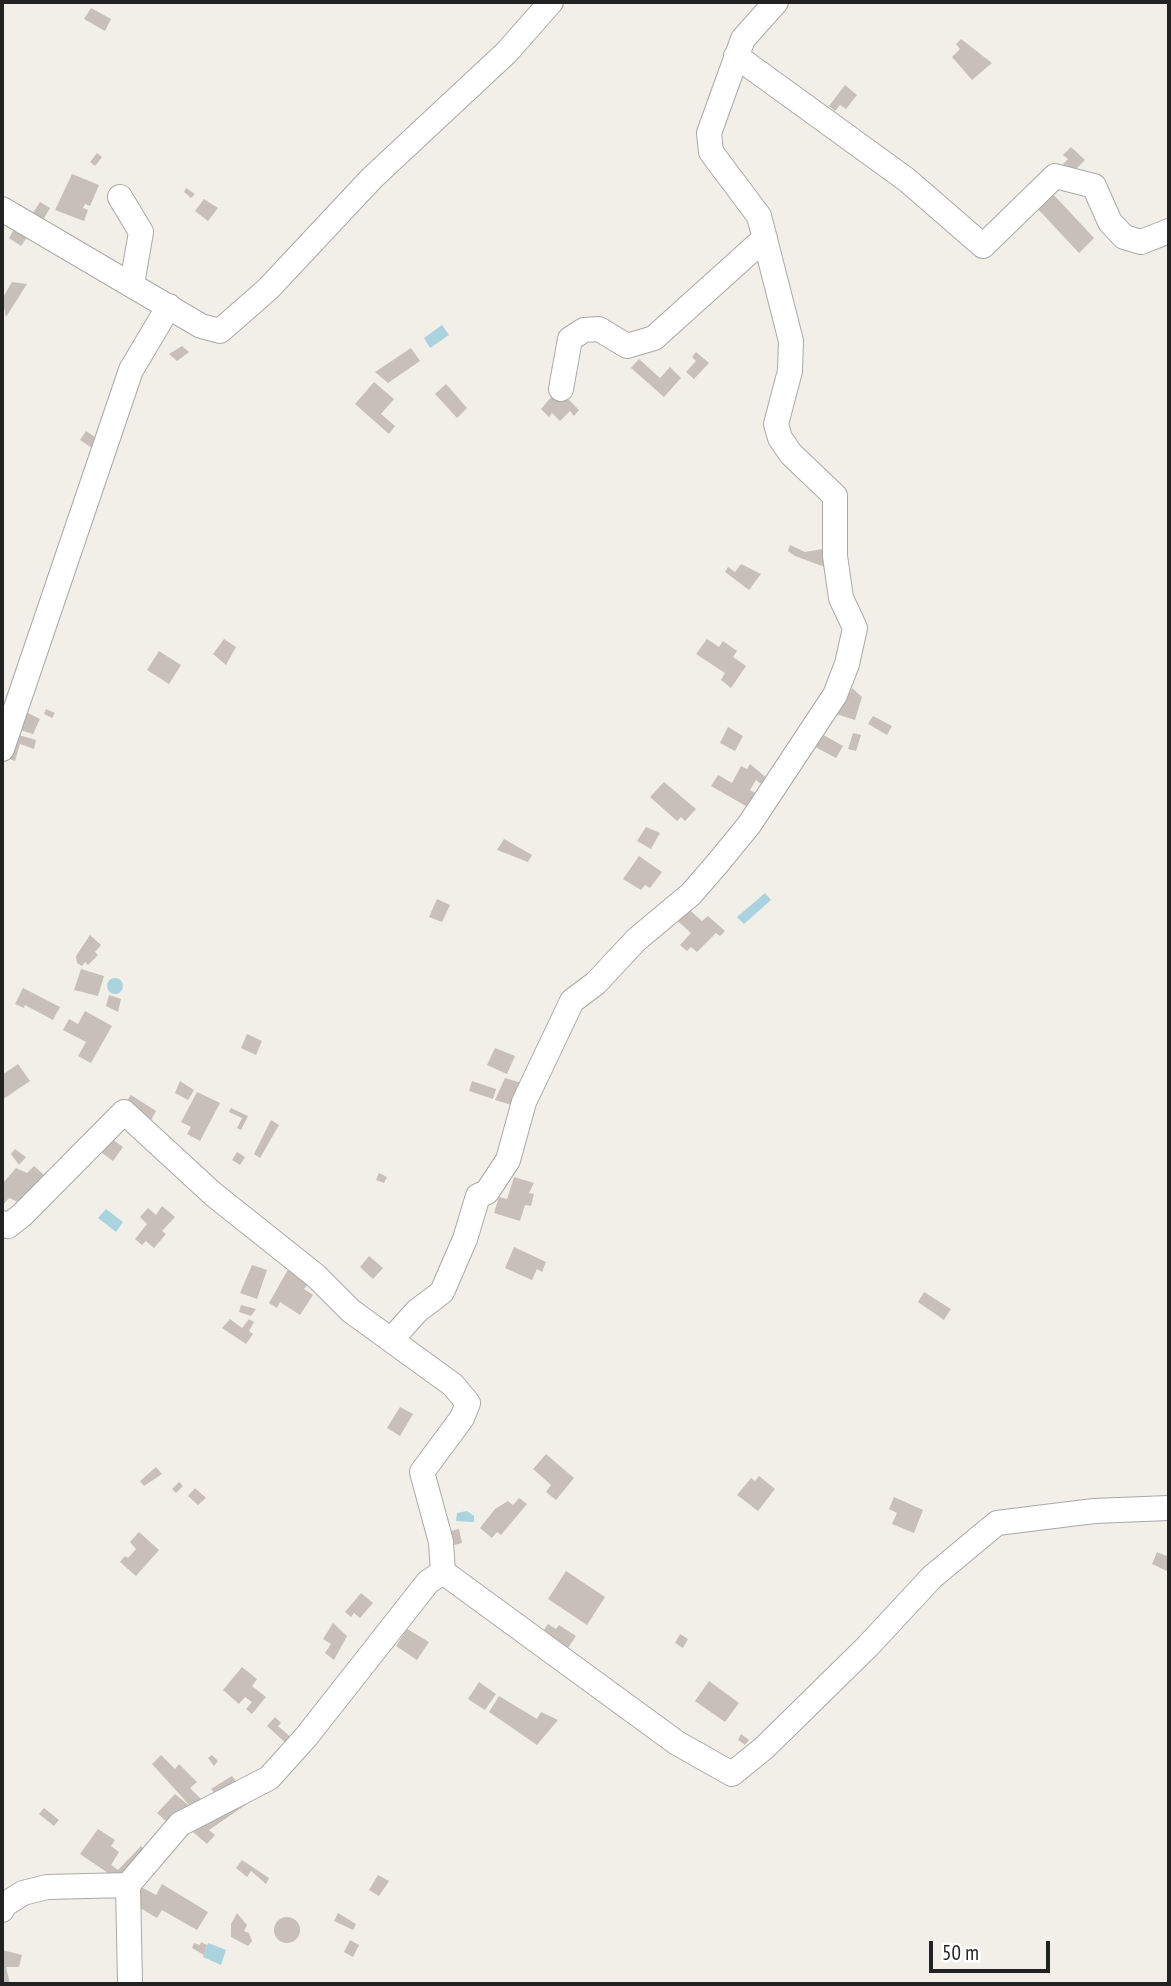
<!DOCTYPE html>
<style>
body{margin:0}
#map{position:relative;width:1171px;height:1986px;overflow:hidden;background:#f2efe9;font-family:"PT Sans Narrow",sans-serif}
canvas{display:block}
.frame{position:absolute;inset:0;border:4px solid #222;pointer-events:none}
.scale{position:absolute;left:929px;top:1941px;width:121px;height:32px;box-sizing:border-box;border:4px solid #222;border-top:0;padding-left:9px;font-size:21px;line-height:24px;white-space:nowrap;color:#222;-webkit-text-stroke:5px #fff;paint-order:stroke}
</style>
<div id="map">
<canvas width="1171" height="1986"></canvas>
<div class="frame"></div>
<div class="scale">50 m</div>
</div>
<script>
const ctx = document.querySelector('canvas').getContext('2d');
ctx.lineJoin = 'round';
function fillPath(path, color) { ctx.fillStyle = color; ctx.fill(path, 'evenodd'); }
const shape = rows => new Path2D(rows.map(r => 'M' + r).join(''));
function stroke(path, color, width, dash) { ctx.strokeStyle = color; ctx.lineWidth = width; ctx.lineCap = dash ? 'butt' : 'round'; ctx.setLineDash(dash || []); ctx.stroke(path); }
fillPath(shape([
 [442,325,449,335,430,348,424,338],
 [765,893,771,900,744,924,737,917],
 '107 986a8 8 0 1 1 16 0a8 8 0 1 1-16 0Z',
 [106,1209,123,1222,116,1232,98,1218],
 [467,1511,474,1516,474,1522,456,1521,457,1513],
 [208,1943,226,1950,221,1965,203,1957]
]), '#aad3df');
fillPath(shape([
 [91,8,111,19,105,31,84,19],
 [961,39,992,63,972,80,952,57,960,49,956,44],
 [845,85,857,95,846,109,840,105,835,111,829,106],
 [1071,147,1085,160,1072,173,1063,164,1068,159,1063,155],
 [97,153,102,157,95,166,90,162],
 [72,174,99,185,90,206,85,204,83,208,88,210,84,221,55,210],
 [186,188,195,194,191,198,184,192],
 [1052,193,1094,238,1079,253,1037,208],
 [204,199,218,208,208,221,195,211],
 [40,202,50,208,42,222,31,216],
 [15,228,28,236,21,246,9,238],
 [12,282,27,284,6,317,2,299],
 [182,346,189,352,177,361,169,354],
 [411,348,420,361,388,383,375,372],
 [696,352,709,363,694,379,686,372,696,361,692,357],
 [639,359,660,378,670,367,681,378,664,397,631,368],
 [374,382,394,399,381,414,395,426,389,434,355,404],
 [446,384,467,408,457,418,435,394],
 [558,389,579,410,574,416,570,411,560,421,552,413,549,417,541,409],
 [86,431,98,439,92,448,80,440],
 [790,545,805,552,823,549,833,570,795,556,788,551],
 [741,564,761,574,749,590,725,572,728,567,735,572],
 [224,639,236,647,226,665,213,654],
 [707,639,719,647,723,641,737,651,733,657,746,666,731,688,721,680,725,673,696,654],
 [159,651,181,665,169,684,147,670],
 [852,688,862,697,855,720,833,713,842,690,850,693],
 [46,709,55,713,52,718,44,714],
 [22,710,40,719,33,734,14,728],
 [873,716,892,726,887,735,868,724],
 [728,727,743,736,735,751,720,743],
 [12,733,36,740,34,749,20,744,15,761,4,757],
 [820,733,843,746,836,758,806,742],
 [853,733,861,735,856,751,848,749],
 [750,764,769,780,765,787,756,780,750,790,759,795,751,809,711,786,718,775,732,783,741,766,747,769],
 [664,782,696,809,685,821,681,817,677,821,650,797],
 [646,827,660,833,651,849,637,841],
 [504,839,532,855,528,862,497,850],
 [639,856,662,872,650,888,645,885,641,890,623,879],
 [437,899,450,905,442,922,429,917],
 [684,905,702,921,708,916,725,931,720,936,716,933,697,952,691,947,687,951,680,945,691,933,672,916],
 [90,935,101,945,95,952,98,955,88,965,85,962,82,966,77,963,76,956],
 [81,969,104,976,98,996,74,990],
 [23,988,60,1007,53,1020,25,1005,24,1008,15,1004],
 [109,995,121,999,118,1012,106,1006],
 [85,1011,112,1026,91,1063,78,1056,86,1042,63,1030,69,1019,78,1024],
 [247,1034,262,1041,256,1055,241,1048],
 [495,1048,515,1056,507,1074,487,1065],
 [18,1064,30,1081,2,1100,2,1075],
 [505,1078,525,1084,518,1107,495,1100],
 [180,1081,194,1090,188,1100,175,1093],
 [472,1081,496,1089,493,1099,469,1091],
 [197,1092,220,1103,200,1141,187,1134,191,1127,181,1122],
 [131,1095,156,1111,148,1126,124,1105],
 [231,1108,248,1116,241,1130,237,1128,242,1118,229,1112],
 [271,1120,279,1125,260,1158,254,1154],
 [112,1139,123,1147,113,1161,102,1153],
 [15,1149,26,1157,19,1165,11,1154],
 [237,1152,245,1157,240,1165,232,1160],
 [34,1166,50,1180,23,1204,9,1198,2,1206,2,1184,16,1168,27,1173],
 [379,1173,387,1177,384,1183,376,1180],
 [514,1177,534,1183,529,1193,534,1194,531,1206,525,1205,520,1221,494,1213,499,1197,507,1199],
 [162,1206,175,1217,162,1231,166,1234,154,1248,146,1241,142,1245,135,1239,147,1224,140,1217,148,1208,156,1215],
 [514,1247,546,1262,542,1272,537,1269,532,1280,505,1268],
 [369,1256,383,1268,373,1279,360,1267],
 [252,1265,267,1270,257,1299,240,1293],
 [290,1266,311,1280,304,1289,313,1295,300,1315,280,1302,277,1308,269,1303],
 [924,1292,951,1309,944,1320,918,1302],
 [241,1305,256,1309,251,1316,239,1312],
 [230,1319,242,1328,249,1319,254,1322,249,1331,253,1334,246,1344,222,1328],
 [400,1407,413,1414,400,1436,387,1428],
 [546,1454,574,1478,556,1500,546,1492,551,1485,533,1469],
 [156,1467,162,1474,144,1486,140,1481],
 [759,1476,775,1489,758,1511,737,1495,751,1478,755,1481],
 [179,1482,183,1486,176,1493,172,1489],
 [195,1488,206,1498,198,1505,188,1496],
 [894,1497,923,1510,914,1533,892,1524,897,1513,889,1509],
 [519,1498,527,1504,501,1535,497,1532,492,1538,480,1528,495,1509,508,1501,513,1505],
 [459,1529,462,1543,450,1546,446,1532],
 [139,1532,159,1550,136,1576,120,1562,125,1556,128,1558,136,1549,130,1542],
 [1157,1552,1169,1557,1169,1572,1152,1564],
 [566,1571,605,1597,587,1625,548,1599],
 [361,1593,373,1603,360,1618,354,1613,351,1617,345,1612],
 [333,1623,347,1636,334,1660,325,1653,331,1644,323,1639],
 [548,1624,556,1629,559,1625,576,1636,566,1651,549,1639,552,1636,544,1630],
 [407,1629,429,1642,417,1660,396,1646],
 [680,1634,688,1639,683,1648,675,1643],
 [242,1667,257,1679,252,1686,266,1697,252,1714,246,1709,252,1702,245,1697,239,1704,223,1690],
 [709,1681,739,1703,725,1722,695,1701],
 [479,1682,496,1694,485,1710,468,1699],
 [499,1696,537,1719,541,1712,558,1720,537,1745,489,1712],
 [275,1717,281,1723,278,1726,294,1740,289,1746,267,1726],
 [741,1734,749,1740,745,1745,738,1740],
 [161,1755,175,1769,179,1764,197,1782,190,1788,202,1800,192,1808,152,1764],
 [212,1755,218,1761,214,1766,208,1758],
 [232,1776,239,1785,218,1797,211,1789],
 [175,1794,192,1808,168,1823,157,1813],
 [241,1797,247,1804,209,1830,215,1835,207,1844,187,1827],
 [44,1808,59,1820,54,1826,39,1814],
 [98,1829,115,1840,111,1846,119,1852,111,1865,118,1870,141,1846,149,1854,125,1877,121,1872,117,1879,80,1854],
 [242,1860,269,1878,266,1884,251,1871,247,1877,236,1868],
 [378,1875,389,1881,379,1896,369,1890],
 [162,1884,208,1912,197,1930,162,1910,157,1918,135,1905,135,1898,141,1887,156,1895],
 [237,1913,247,1925,244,1931,249,1933,252,1941,248,1946,231,1937,231,1924],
 [338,1913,356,1924,353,1930,334,1921],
 '274 1930a13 13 0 1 1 26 0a13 13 0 1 1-26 0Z',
 [350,1940,359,1945,353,1957,344,1952],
 [201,1942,207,1945,204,1955,192,1948,194,1943,200,1945],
 [2,1950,22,1955,19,1967,6,1967,10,1984,2,1984]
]), '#c7bfb8');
const minor = shape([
 [736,56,907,180,983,246,1055,176,1094,186,1110,222,1124,237,1141,242,1169,231],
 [120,197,141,232,132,284],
 [2,209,201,326,220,331,268,289,372,178,507,52,551,2],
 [561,389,570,339,584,330,599,329,627,346,654,338,765,238],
 [2,749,131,370,169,306],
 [2,1223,8,1226,22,1215,124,1112,213,1194,316,1276,351,1311,453,1385,468,1403,462,1418,422,1472,441,1542,443,1572],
 [391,1340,417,1311,442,1292,465,1239,478,1196,487,1192,508,1160,524,1102,572,1001,596,983,636,940,691,894,717,864,749,825,835,695,847,664,855,628,841,598,835,556,835,496,791,454,780,438,776,424,790,371,791,341,759,216,711,152,709,133,743,39,776,2],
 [2,1910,4,1905,23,1893,47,1887,128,1885],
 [130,1984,128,1885,180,1824,269,1778,306,1737,428,1582,443,1572,677,1743,732,1774,764,1748,868,1646,932,1577,997,1523,1094,1511,1169,1508]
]);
stroke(minor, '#a9a9a9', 26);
stroke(minor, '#fff', 24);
</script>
